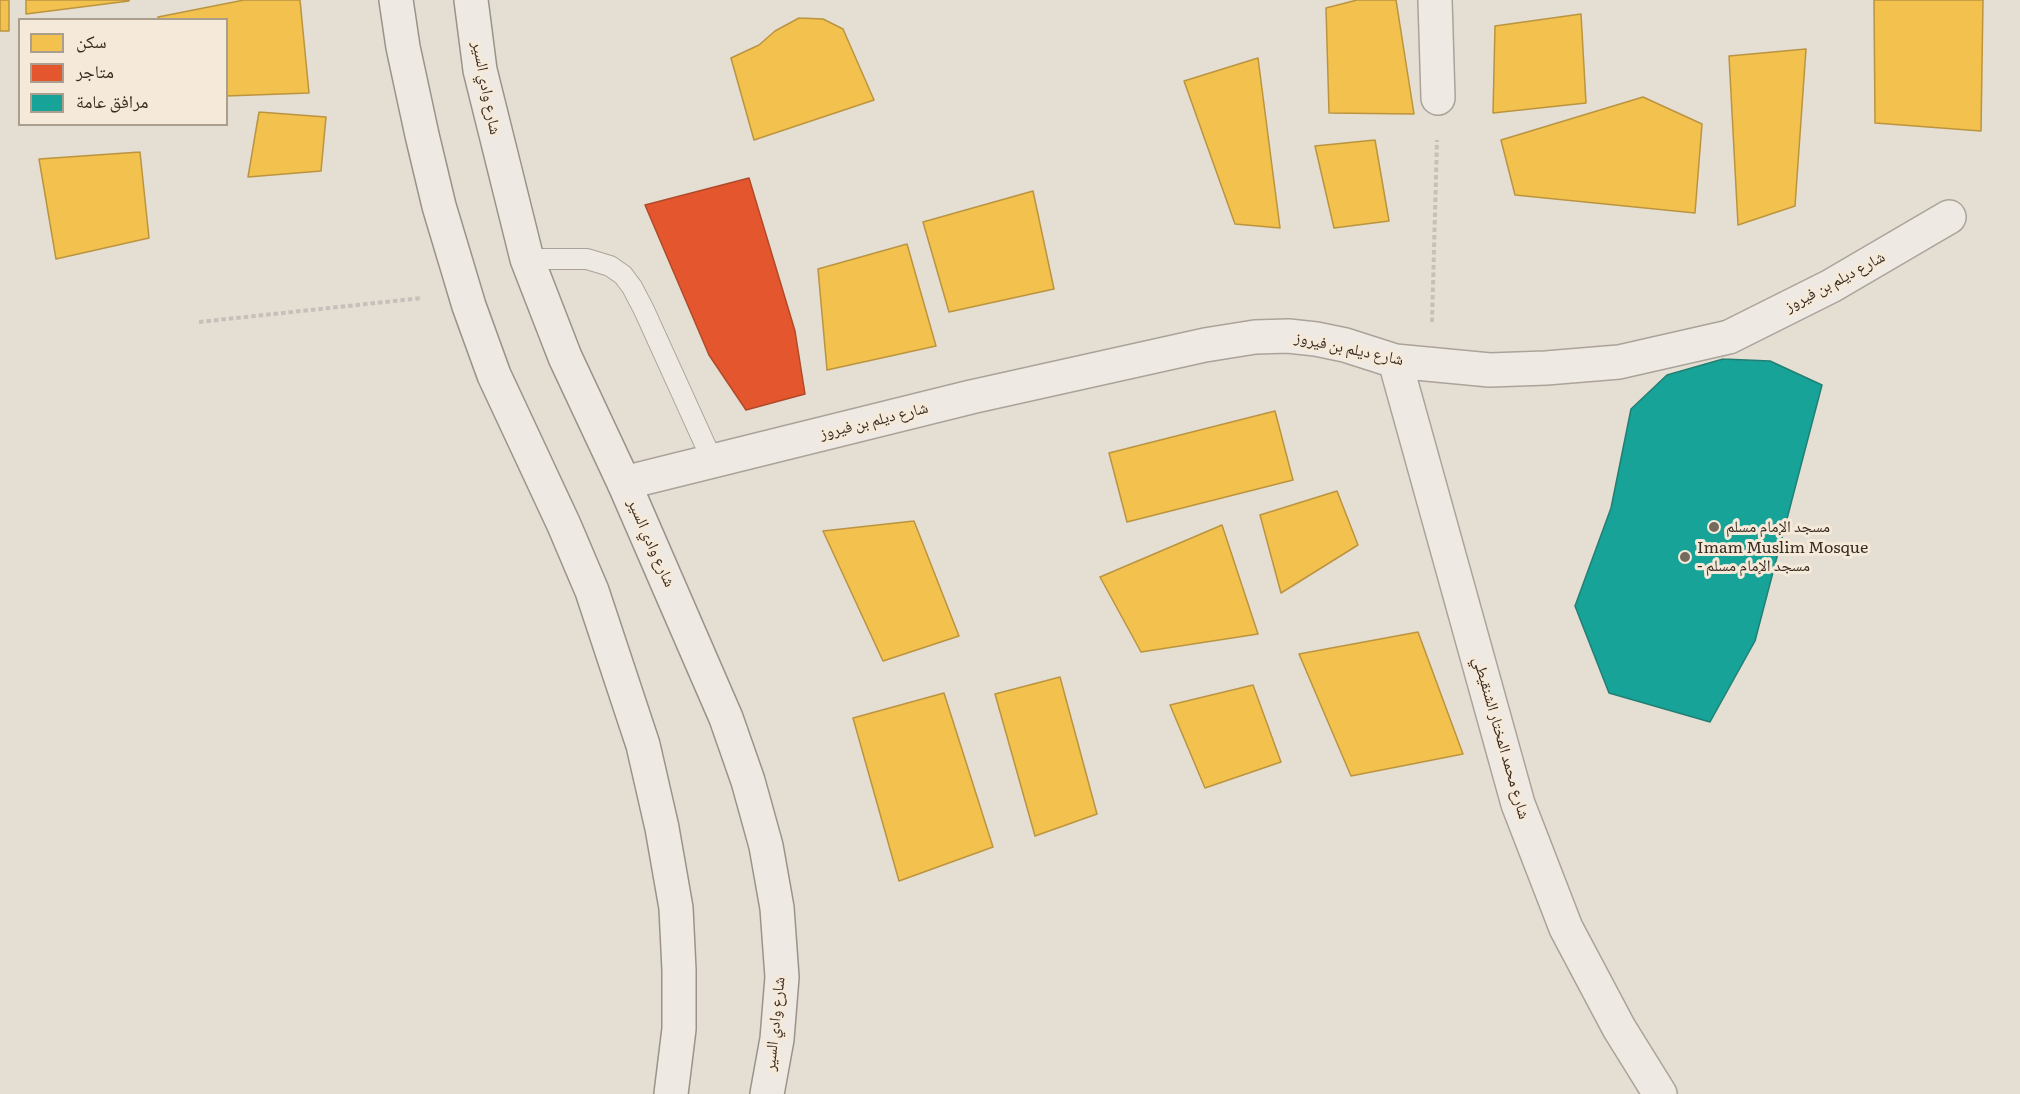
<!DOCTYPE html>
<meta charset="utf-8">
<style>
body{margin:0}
#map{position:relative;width:2020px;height:1094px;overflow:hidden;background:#e5ded2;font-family:Literata,"Noto Naskh Arabic",serif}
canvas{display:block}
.legend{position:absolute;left:18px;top:18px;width:210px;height:108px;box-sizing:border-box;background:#f5ead9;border:2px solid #aa9e8f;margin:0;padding:8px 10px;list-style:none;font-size:18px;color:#3a2b21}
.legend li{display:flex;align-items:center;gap:12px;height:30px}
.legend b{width:30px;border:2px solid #aa9e8f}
</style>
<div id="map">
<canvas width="2020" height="1094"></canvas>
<ul class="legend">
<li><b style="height:16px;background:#f2c14e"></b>سكن</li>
<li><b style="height:16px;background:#e4572e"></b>متاجر</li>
<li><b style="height:16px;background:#17a398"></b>مرافق عامة</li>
</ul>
</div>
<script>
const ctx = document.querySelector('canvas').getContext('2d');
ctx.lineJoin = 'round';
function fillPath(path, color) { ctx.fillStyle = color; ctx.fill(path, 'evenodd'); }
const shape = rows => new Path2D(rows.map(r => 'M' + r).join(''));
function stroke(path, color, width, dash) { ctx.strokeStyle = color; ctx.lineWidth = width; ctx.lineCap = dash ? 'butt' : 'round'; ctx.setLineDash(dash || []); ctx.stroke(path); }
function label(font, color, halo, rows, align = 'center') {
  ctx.font = font + ' Literata,"Noto Naskh Arabic",serif'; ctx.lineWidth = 6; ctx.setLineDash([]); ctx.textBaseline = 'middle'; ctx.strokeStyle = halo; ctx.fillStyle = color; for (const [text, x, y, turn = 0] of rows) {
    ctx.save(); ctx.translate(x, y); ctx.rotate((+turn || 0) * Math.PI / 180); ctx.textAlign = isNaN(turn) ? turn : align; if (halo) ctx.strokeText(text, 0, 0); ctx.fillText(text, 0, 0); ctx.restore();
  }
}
const homes = shape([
 [0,0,9,0,9,31,0,31,0,0],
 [26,0,129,0,129,1,26,14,26,0],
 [244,0,300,0,309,93,226,96,226,20,158,20,158,17,244,0],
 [1357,0,1396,0,1414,114,1329,113,1326,8,1357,0],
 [1874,0,1983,0,1981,131,1875,123,1874,0],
 [1581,14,1586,103,1493,113,1495,26,1581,14],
 [799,18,823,19,843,29,874,100,754,140,731,58,759,45,775,31,799,18],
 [1806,49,1795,206,1738,225,1729,56,1806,49],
 [1258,58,1280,228,1235,224,1184,81,1258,58],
 [1643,97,1702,124,1695,213,1515,195,1501,140,1643,97],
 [259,112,326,117,321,171,248,177,259,112],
 [1375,140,1389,221,1334,228,1315,146,1375,140],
 [140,152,149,238,56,259,39,159,140,152],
 [1033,191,1054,289,949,312,923,222,1033,191],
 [907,244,936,346,827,370,818,269,907,244],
 [1275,411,1293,480,1127,522,1109,453,1275,411],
 [1337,491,1358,545,1281,593,1260,515,1337,491],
 [914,521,959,636,883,661,823,531,914,521],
 [1222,525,1258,634,1141,652,1100,577,1222,525],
 [1418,632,1463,754,1351,776,1299,654,1418,632],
 [1060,677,1097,814,1035,836,995,694,1060,677],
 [1253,685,1281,762,1205,788,1170,705,1253,685],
 [944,693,993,847,899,881,853,718,944,693]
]);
fillPath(homes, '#f2c14e');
stroke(homes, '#bb9440', 1.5);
const shops = shape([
 [749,178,795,331,805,394,746,410,709,355,645,205,749,178]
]);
fillPath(shops, '#e4572e');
stroke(shops, '#b14a2a', 1.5);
const public = shape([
 [1723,359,1770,361,1822,385,1755,641,1710,722,1609,693,1575,606,1611,508,1631,409,1667,375,1723,359]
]);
fillPath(public, '#17a398');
stroke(public, '#227f74', 1.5);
const lane = shape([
 [527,259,587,259,610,266,623,275,632,287,644,310,713,462]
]);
const street = shape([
 [1435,0,1438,98],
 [1395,361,1518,804,1566,928,1619,1028,1660,1094],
 [624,483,971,397,1205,345,1255,337,1288,336,1316,339,1345,345,1395,361,1490,370,1546,368,1619,362,1729,337,1831,286,1949,217]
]);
const secondary = shape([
 [396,0,403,47,422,135,439,206,469,306,494,375,564,525,592,591,643,745,662,828,676,908,679,970,679,1029,671,1094],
 [471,0,480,70,527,259,565,357,624,483,726,718,748,781,766,846,777,908,782,977,777,1039,767,1094]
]);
stroke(lane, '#aba39a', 22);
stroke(street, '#aba39a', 36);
stroke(secondary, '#9b938a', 36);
stroke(shape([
 [199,322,422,298],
 [1432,322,1437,140]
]), '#c6c0ba', 4, [4.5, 3]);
stroke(lane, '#eee9e3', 20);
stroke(street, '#eee9e3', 33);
stroke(secondary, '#eee9e3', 33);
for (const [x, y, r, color] of [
 [1714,527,6,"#766a5f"],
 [1685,557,6,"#766a5f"]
]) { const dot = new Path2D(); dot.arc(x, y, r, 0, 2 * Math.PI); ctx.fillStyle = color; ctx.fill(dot); stroke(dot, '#f5ead9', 2); }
label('16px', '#3a2b21', '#f5ead9', [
 ["شارع وادي السير",486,88,79],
 ["شارع ديلم بن فيروز",1835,282,-28],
 ["شارع ديلم بن فيروز",1349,349,12],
 ["شارع ديلم بن فيروز",874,421,-14],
 ["شارع وادي السير",651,543,66],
 ["شارع محمد المختار الشنقيطي",1501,738,74],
 ["شارع وادي السير",775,1024,-84]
]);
label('16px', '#3a2b21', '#f5ead9', [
 ["مسجد الإمام مسلم",1726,527],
 ["Imam Muslim Mosque",1697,548],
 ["- مسجد الإمام مسلم",1697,566]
], 'left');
</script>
